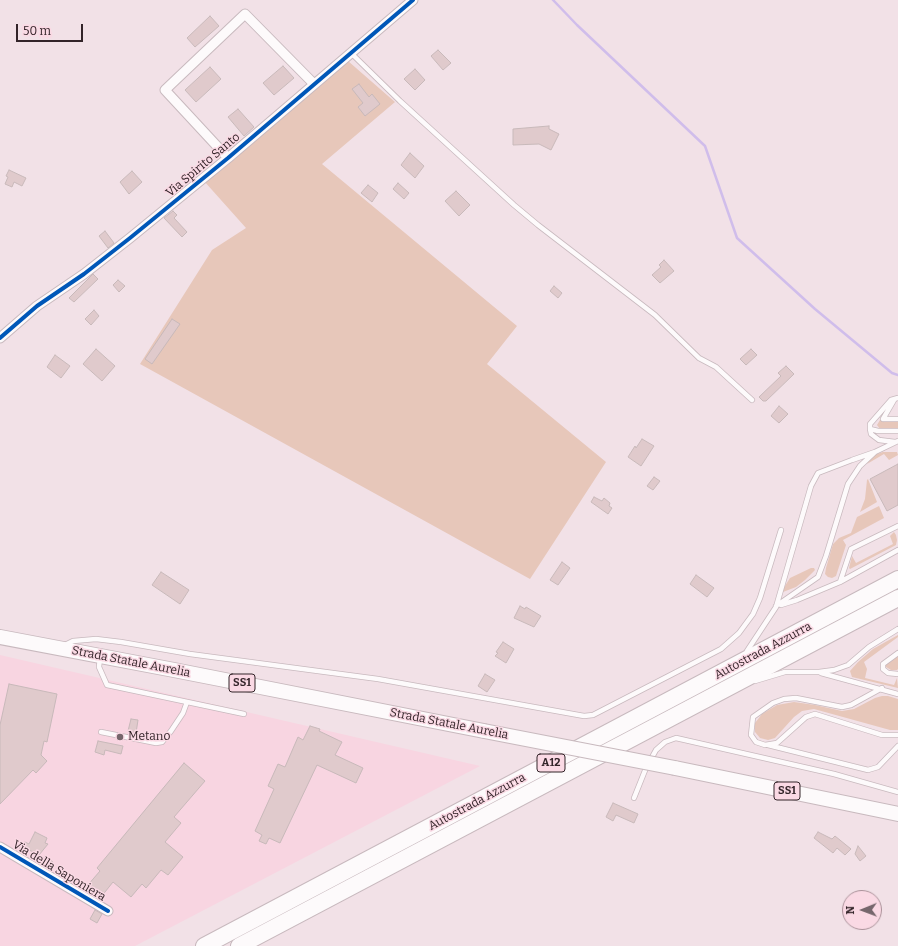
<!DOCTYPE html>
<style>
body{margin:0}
#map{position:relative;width:898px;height:946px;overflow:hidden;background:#f2e1e7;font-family:Bitter,serif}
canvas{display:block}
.north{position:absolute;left:842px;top:890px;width:40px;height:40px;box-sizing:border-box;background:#fad9e4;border:1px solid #aa9199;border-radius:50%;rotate:269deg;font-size:11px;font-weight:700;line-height:16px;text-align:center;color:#332429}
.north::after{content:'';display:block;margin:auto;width:14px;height:18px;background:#76666c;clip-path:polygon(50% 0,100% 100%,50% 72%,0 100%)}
.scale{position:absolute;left:16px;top:24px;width:67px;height:18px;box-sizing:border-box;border:2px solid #332429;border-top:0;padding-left:5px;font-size:12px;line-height:14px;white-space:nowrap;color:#332429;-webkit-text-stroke:3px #fad9e4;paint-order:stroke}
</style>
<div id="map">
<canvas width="898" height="946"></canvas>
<div class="north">N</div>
<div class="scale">50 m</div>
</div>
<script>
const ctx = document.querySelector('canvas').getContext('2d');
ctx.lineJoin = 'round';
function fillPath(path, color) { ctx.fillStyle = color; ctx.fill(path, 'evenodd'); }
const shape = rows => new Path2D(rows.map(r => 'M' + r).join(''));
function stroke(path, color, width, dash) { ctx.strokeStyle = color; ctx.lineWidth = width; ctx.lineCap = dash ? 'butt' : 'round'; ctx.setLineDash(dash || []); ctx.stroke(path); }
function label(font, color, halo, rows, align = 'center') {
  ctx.font = font + ' Bitter,serif'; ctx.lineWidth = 3; ctx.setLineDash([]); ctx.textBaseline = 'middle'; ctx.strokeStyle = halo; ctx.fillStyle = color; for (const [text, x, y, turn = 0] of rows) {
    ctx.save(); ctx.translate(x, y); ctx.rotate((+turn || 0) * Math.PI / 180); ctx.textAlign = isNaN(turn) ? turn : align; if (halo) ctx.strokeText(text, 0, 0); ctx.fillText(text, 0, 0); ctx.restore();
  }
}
fillPath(shape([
 [0,655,480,766,135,946,0,946]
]), '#f8d5e1');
fillPath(shape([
 [348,61,395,102,322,164,517,326,487,364,606,462,530,579,140,364,212,250,246,228,204,181],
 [898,419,898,428,885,430,880,429,877,425,880,420],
 [883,452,897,452,898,455,889,460,884,454,867,464,874,455],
 [868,479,877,502,860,512,865,499,867,480],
 [879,506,884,518,843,540,846,545,836,576,832,578,828,577,825,574,826,568,833,544,839,538,851,533,857,517],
 [894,532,896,535,897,540,896,545,850,569,849,568,852,556,856,563,893,544,890,536],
 [811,568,814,568,815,570,805,580,796,587,783,592,783,589,790,578],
 [898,635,898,637,864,662,867,669,865,678,894,685,897,678,898,688,852,677,850,671,858,662,873,649],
 [898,656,898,669,897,670,891,670,886,667,885,665],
 [882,696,888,696,898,699,898,730,890,730,814,709,802,711,794,717,775,738,768,740,760,738,755,732,755,723,762,714,777,705,794,702,815,705,842,711,854,709,875,698]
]), '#e7c7ba');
stroke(shape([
 [553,0,577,25,705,146,737,238,815,309,892,373,898,375]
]), '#d0bdeb', 2.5);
const building = shape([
 [210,16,219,26,195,47,187,38,210,16],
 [438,50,451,63,443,70,431,56,438,50],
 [283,66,294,78,274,95,263,83,283,66],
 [210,67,221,79,196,102,185,90,210,67],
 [415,69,425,80,415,90,404,79,415,69],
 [359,84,369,97,372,94,380,104,365,116,358,107,363,103,352,89,359,84],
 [238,109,254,127,244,136,228,117,238,109],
 [549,126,549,129,559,134,551,150,539,144,513,145,513,129,549,126],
 [410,153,424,166,415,178,401,165,410,153],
 [9,170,26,178,22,186,14,182,12,187,5,184,8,177,6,176,9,170],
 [132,171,142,182,129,194,120,182,132,171],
 [398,183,409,193,404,199,393,189,398,183],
 [368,185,378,193,372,202,361,193,368,185],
 [456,191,470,205,459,216,445,201,456,191],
 [173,211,177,215,174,218,187,232,182,237,164,218,173,211],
 [105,231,114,243,108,248,99,236,105,231],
 [664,260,674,271,660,283,652,275,661,267,659,265,664,260],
 [93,274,98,279,74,302,69,298,93,274],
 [118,280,125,286,119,292,113,285,118,280],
 [554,286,562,293,558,298,550,291,554,286],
 [94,310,99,316,91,325,85,319,94,310],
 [172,319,180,324,152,364,145,359,172,319],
 [96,349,115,366,102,381,83,364,96,349],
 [751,349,757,355,746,365,740,359,751,349],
 [55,355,70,366,61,378,47,367,55,355],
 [786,366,794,374,766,401,763,401,759,397,781,376,778,373,786,366],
 [779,406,788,414,779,423,771,416,779,406],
 [642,439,654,446,641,466,628,457,635,446,636,448,642,439],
 [898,464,898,505,887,511,870,479,898,464],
 [654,477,660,481,653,490,647,486,654,477],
 [594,497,602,501,604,498,610,503,609,506,612,508,608,514,591,502,594,497],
 [562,562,570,568,558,585,550,580,562,562],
 [161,572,189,590,180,604,152,585,161,572],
 [696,575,714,588,707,597,690,584,696,575],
 [520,606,525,609,526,607,541,616,534,627,514,618,520,606],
 [503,642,514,649,506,663,495,656,498,653,496,652,503,642],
 [485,674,495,680,487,692,478,686,485,674],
 [9,684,57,694,47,742,44,741,41,755,47,761,36,773,33,770,0,804,0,725,9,684],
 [131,719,138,720,136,733,128,731,131,719],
 [310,726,320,729,319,731,342,742,335,755,363,768,356,783,317,765,280,843,269,838,266,844,259,841,262,835,255,831,274,789,268,786,278,764,285,767,298,737,303,740,310,726],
 [98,741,123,746,121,754,105,750,104,755,95,752,98,741],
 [184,763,205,781,174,817,181,823,165,842,183,857,168,875,161,870,146,888,142,884,131,897,113,882,101,897,87,886,100,871,97,868,184,763],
 [613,803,638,814,634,823,616,815,613,821,606,817,613,803],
 [35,832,47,838,45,843,48,844,39,855,27,849,25,851,19,848,21,844,25,842,29,844,35,832],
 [818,832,832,839,835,836,851,849,845,855,837,848,833,853,814,838,818,832],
 [858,846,866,856,860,861,855,854,858,846],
 [45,856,53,862,48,869,40,862,45,856],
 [95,910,102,914,97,923,90,919,95,910]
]);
fillPath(building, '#e0cacc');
stroke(building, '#c8b9ba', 1);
const service = shape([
 [351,53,400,101,514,205,538,225,655,315,699,358,716,367,752,400],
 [883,419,894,400],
 [883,419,898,419],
 [870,429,878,431,898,431],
 [895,442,879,440,871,434,870,429,870,424,891,400,898,398],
 [840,582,851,549,898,526],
 [781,605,797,600,840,582,898,550],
 [776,606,818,577,826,556,848,484,860,466,875,452,898,441],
 [65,645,73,641,96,639,121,642,190,654,378,679,584,716,593,715,721,649,739,633,753,614,760,598,781,530],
 [747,651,776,607,811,486,818,473,852,460,875,452],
 [898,653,883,664,883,669,888,673,898,674],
 [100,657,99,667,107,685,244,714],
 [821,673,898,694],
 [755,681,785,672,819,672,834,670,848,665,869,647,898,629],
 [882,688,851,705,842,707,796,698,784,699,773,703,753,717,751,735,756,742,765,745,777,743,806,717,815,714,882,735,898,735],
 [101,732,156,743,162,742,171,731,183,713,187,702],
 [768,745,868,770,878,767,898,746],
 [634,798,646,768,656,750,665,742,676,738,834,774,898,792]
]);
const minor = shape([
 [228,158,165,90,245,14,314,84],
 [0,338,37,306,84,274,130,238,228,158,413,0],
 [0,847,108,911]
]);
const primary = shape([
 [0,637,174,670,484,731],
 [675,768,898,814]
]);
const motorway = shape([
 [204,946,898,579],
 [239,946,898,598]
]);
stroke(service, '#c8b9be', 6);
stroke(minor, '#c8b9be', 11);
stroke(primary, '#c8b9be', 16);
stroke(motorway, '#c8b9be', 18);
stroke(service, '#fdfafb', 4.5);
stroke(minor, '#fdfafb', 9);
stroke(primary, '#fdfafb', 14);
stroke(motorway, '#fdfafb', 16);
const primaryBridge = shape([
 [484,731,675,768]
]);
stroke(primaryBridge, '#c8b9be', 16, []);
stroke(primaryBridge, '#fdfafb', 14);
stroke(shape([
 [0,338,37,306,84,274,130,238,228,158,413,0],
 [0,847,108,911]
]), '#0057b8', 4);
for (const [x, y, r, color] of [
 [120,737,4,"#76666c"]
]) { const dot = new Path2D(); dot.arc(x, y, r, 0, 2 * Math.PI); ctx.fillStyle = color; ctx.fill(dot); stroke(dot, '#fad9e4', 1.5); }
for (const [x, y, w] of [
 [242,683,26],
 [551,763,28],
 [787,791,26]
]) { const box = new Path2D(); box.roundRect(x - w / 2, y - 9, w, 18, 3); ctx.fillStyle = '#fad9e4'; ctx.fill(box); stroke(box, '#332429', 1); }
label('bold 11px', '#332429', null, [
 ["SS1",242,683],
 ["A12",551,763],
 ["SS1",787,791]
]);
label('12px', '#332429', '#fad9e4', [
 ["Via Spirito Santo",203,165,-40],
 ["Autostrada Azzurra",763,651,-28],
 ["Strada Statale Aurelia",131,662,11],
 ["Strada Statale Aurelia",449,724,11],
 ["Autostrada Azzurra",477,802,-28],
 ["Via della Saponiera",59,871,31]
]);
label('12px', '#332429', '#fad9e4', [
 ["Metano",128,737]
], 'left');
</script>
